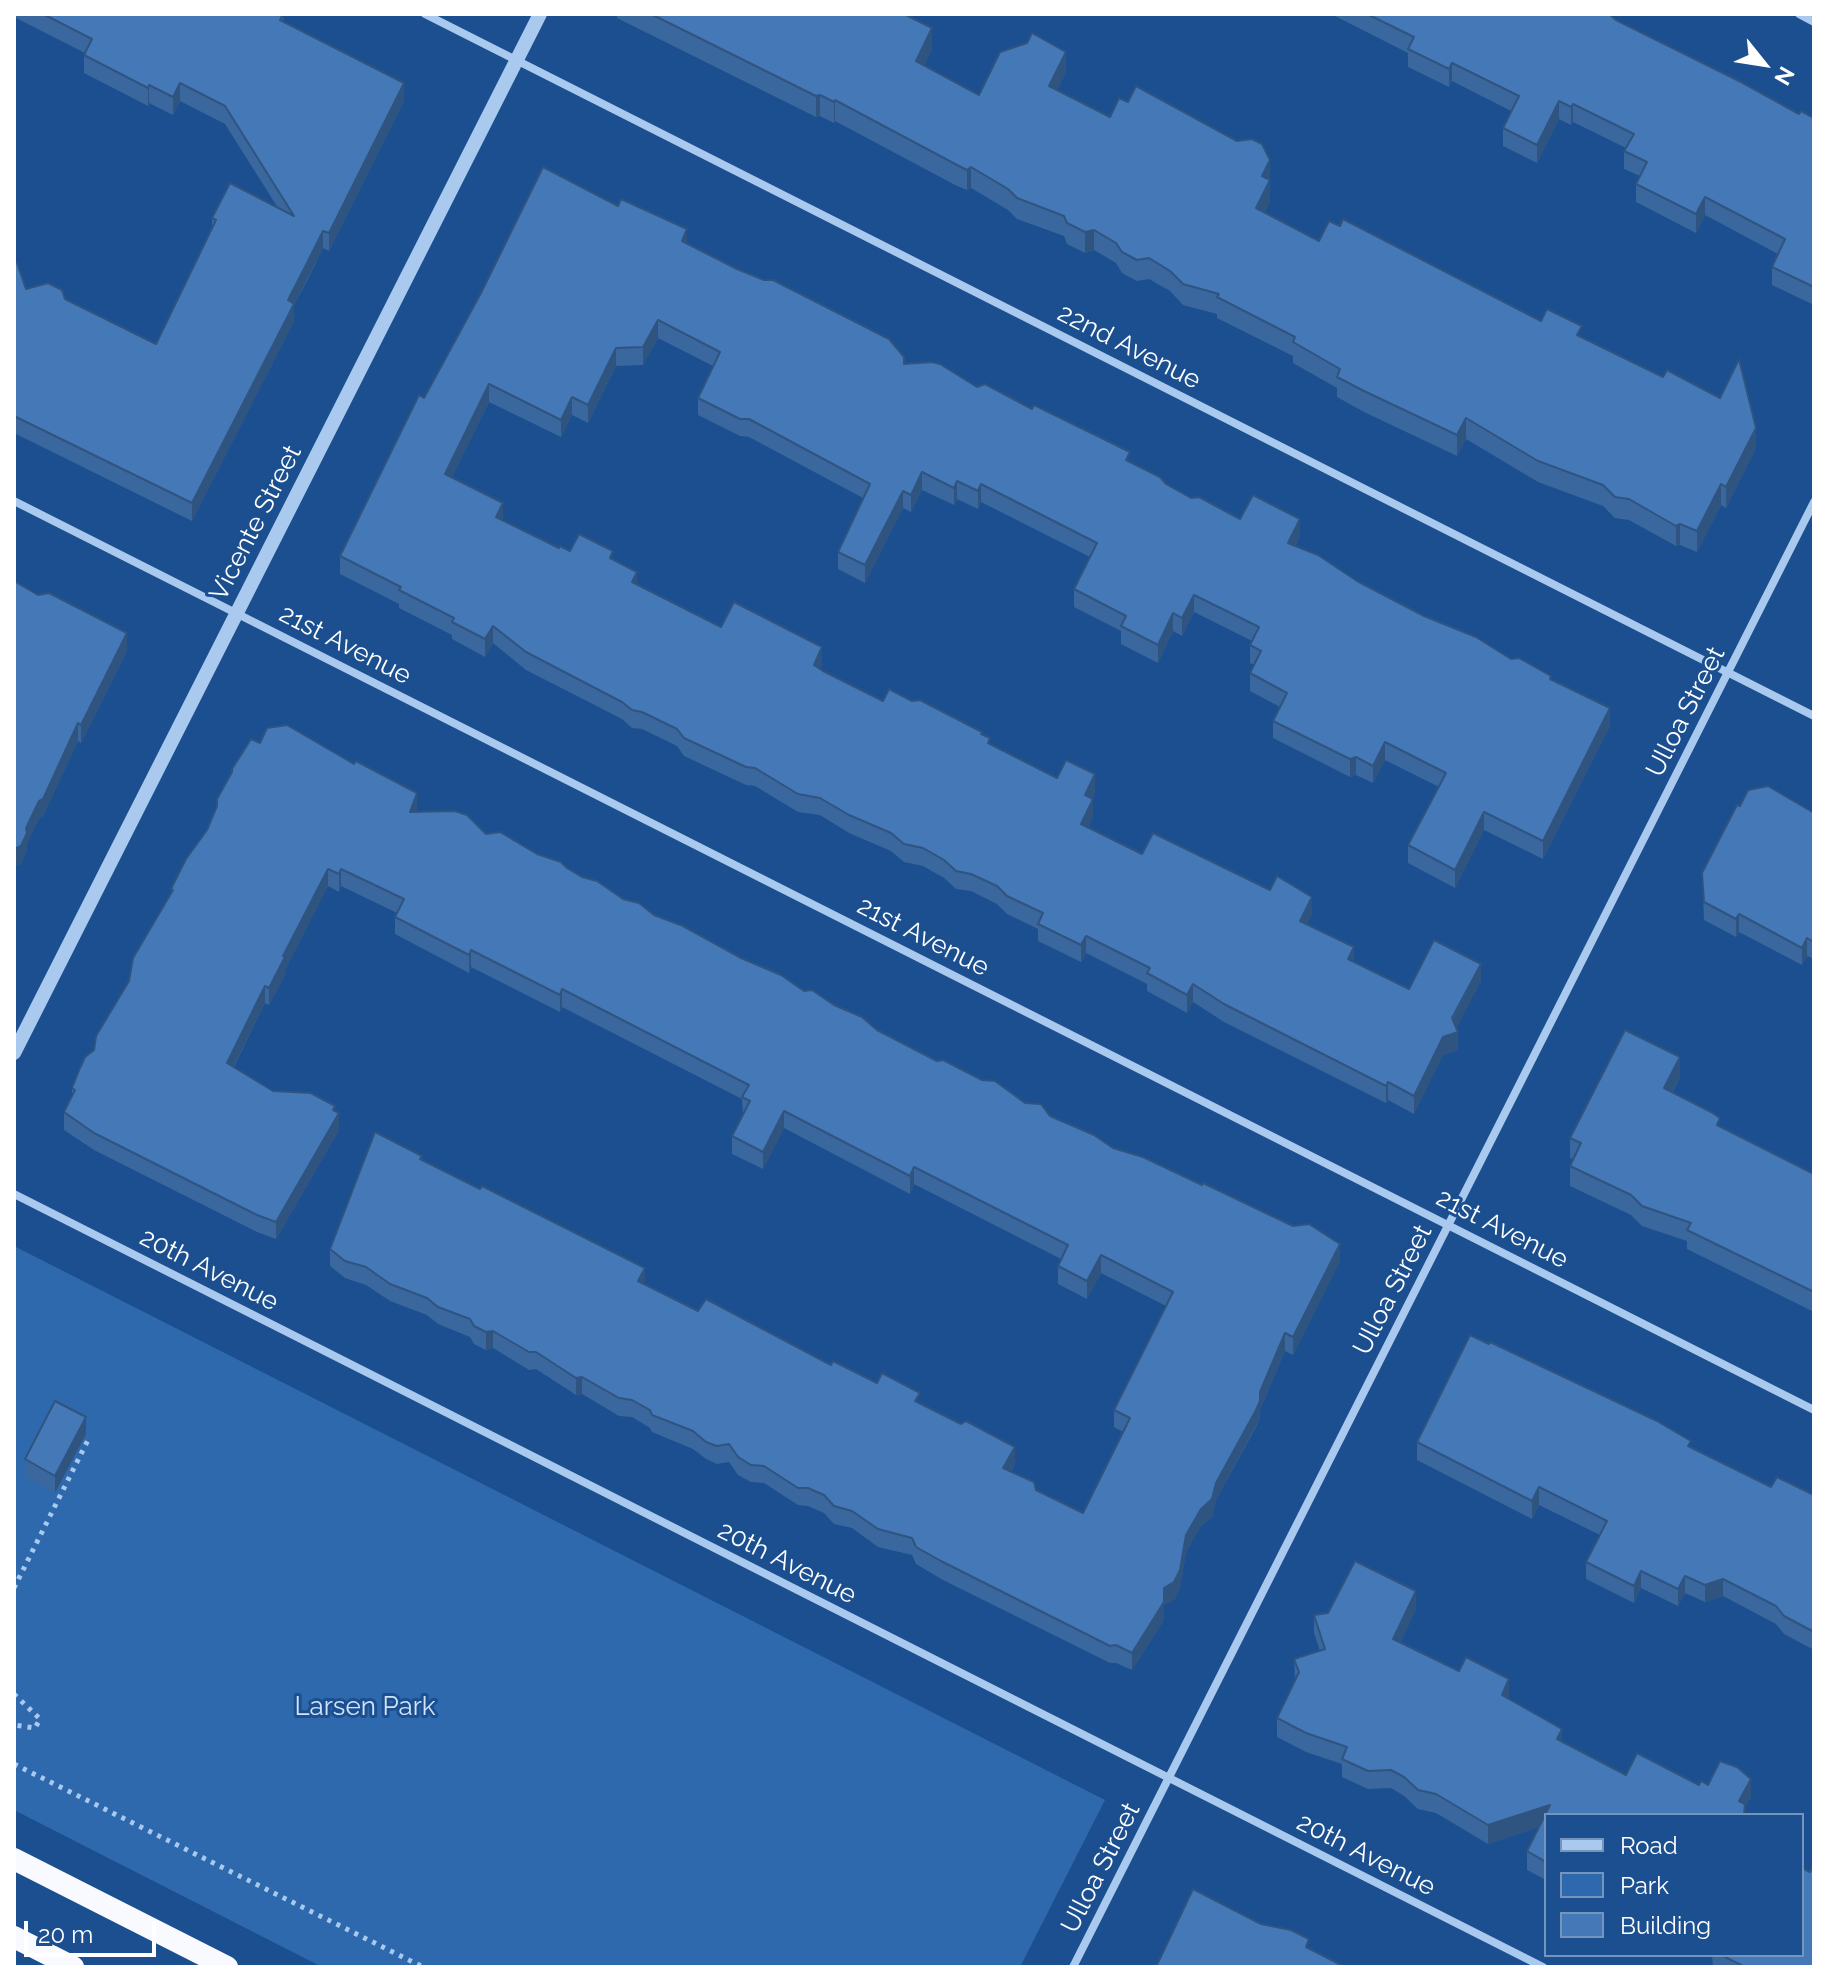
<!DOCTYPE html>
<style>
body{margin:0}
#map{position:relative;width:1828px;height:1981px;overflow:hidden;background:#1b4f8f;font-family:Raleway,sans-serif}
canvas{display:block}
.frame{position:absolute;inset:0;border:16px solid #fff;pointer-events:none}
.legend{position:absolute;left:1544px;top:1813px;width:260px;height:144px;box-sizing:border-box;background:#1b4f8f;border:2px solid #7695bc;margin:0;padding:10px 14px;list-style:none;font-size:24px;color:#fff}
.legend li{display:flex;align-items:center;gap:16px;height:40px}
.legend b{width:40px;border:2px solid #7695bc}
.north{position:absolute;left:1724px;top:24px;width:80px;height:80px;-webkit-text-stroke:6px #1b4f8f;paint-order:stroke;rotate:120deg;font-size:22px;font-weight:700;line-height:32px;text-align:center;color:#fff}
.north::after{content:'';display:block;margin:auto;width:28px;height:36px;background:#fff;clip-path:polygon(50% 0,100% 100%,50% 72%,0 100%)}
.scale{position:absolute;left:24px;top:1921px;width:132px;height:36px;box-sizing:border-box;border:4px solid #fff;border-top:0;padding-left:10px;font-size:24px;line-height:28px;white-space:nowrap;color:#fff;-webkit-text-stroke:6px #1b4f8f;paint-order:stroke}
</style>
<div id="map">
<canvas width="1828" height="1981"></canvas>
<div class="frame"></div>
<ul class="legend">
<li><b style="height:10px;background:#a9c9ee"></b>Road</li>
<li><b style="height:22px;background:#2e69ad"></b>Park</li>
<li><b style="height:22px;background:#4478b7"></b>Building</li>
</ul>
<div class="north">N</div>
<div class="scale">20 m</div>
</div>
<script>
const ctx = document.querySelector('canvas').getContext('2d');
ctx.lineJoin = 'round';
function fillPath(path, color) { ctx.fillStyle = color; ctx.fill(path, 'evenodd'); }
const shape = rows => new Path2D(rows.map(r => 'M' + r).join(''));
function stroke(path, color, width, dash) { ctx.strokeStyle = color; ctx.lineWidth = width; ctx.lineCap = dash ? 'butt' : 'round'; ctx.setLineDash(dash || []); ctx.stroke(path); }
function label(font, color, halo, rows, align = 'center') {
  ctx.font = font + ' Raleway,sans-serif'; ctx.lineWidth = 6; ctx.setLineDash([]); ctx.textBaseline = 'middle'; ctx.strokeStyle = halo; ctx.fillStyle = color; for (const [text, x, y, turn = 0] of rows) {
    ctx.save(); ctx.translate(x, y); ctx.rotate((+turn || 0) * Math.PI / 180); ctx.textAlign = isNaN(turn) ? turn : align; if (halo) ctx.strokeText(text, 0, 0); ctx.fillText(text, 0, 0); ctx.restore();
  }
}
fillPath(shape([
 [14,1246,1105,1800,1020,1967,322,1967,14,1810]
]), '#2e69ad');
stroke(shape([
 [14,1588,89,1438],
 [14,1694,40,1719,35,1728,14,1725],
 [14,1764,423,1967]
]), '#a9c9ee', 5, [4, 6]);
stroke(shape([
 [425,14,1814,716],
 [1799,14,1814,22],
 [14,501,1814,1410],
 [14,1194,1543,1967],
 [1073,1967,1814,502]
]), '#a9c9ee', 8);
stroke(shape([
 [14,1053,540,14]
]), '#a9c9ee', 14);
stroke(shape([
 [14,1859,227,1967],
 [14,1937,73,1967]
]), '#f8faff', 22);
fillPath(shape([
 [14,14,283,14,283,22,404,101,329,251,323,248,306,283,294,305,294,321,192,521,14,433,14,261,26,289,65,299,156,344,212,229,212,218,278,208,225,124,180,101,173,115,149,103,148,106,84,73,84,55,85,53,14,17],
 [617,14,904,14,932,49,924,66,979,95,1066,72,1057,90,1110,117,1128,102,1270,160,1270,201,1264,213,1319,241,1582,337,1756,448,1726,508,1721,505,1697,552,1680,545,1676,546,1629,520,1615,518,1603,506,1538,482,1466,439,1457,456,1364,412,1337,397,1337,388,1293,363,1293,356,1217,318,1217,314,1183,305,1170,291,1149,279,1137,281,1122,273,1116,263,1094,250,1085,253,1067,244,1064,236,1017,219,1008,210,971,188,967,190,957,186,835,121,834,123,820,116,816,117,617,18],
 [1331,14,1609,14,1616,20,1799,114,1814,118,1814,305,1772,285,1772,267,1778,254,1705,215,1696,233,1636,202,1636,184,1640,176,1624,169,1624,151,1626,148,1573,122,1571,125,1559,119,1537,163,1503,146,1503,128,1511,111,1452,81,1449,87,1408,67,1408,53],
 [687,244,904,364,977,387,1130,463,1191,498,1240,519,1300,536,1295,546,1357,581,1551,680,1610,726,1543,859,1484,830,1455,888,1408,863,1408,845,1439,787,1385,760,1373,783,1356,775,1350,777,1273,738,1273,721,1280,707,1250,691,1250,673,1254,665,1250,663,1250,645,1252,641,1194,612,1182,636,1173,631,1158,663,1121,644,1121,631,1074,607,1074,589,1090,557,981,502,978,509,957,499,954,505,922,490,911,512,903,508,865,583,838,569,838,552,863,498,749,437,740,436,698,415,698,398,713,366,658,338,643,365,616,366,588,423,572,415,561,437,489,402,452,477,503,520,559,548,613,559,637,584,721,627,822,664,820,669,883,701,912,701,982,734,990,744,1057,778,1095,792,1092,799,1093,817,1088,827,1142,854,1312,914,1307,924,1354,962,1409,989,1481,981,1456,1028,1458,1050,1443,1055,1414,1114,1388,1100,1386,1103,1224,1022,1193,1002,1187,1013,1147,991,1147,984,1086,953,1081,962,1038,941,1038,929,1007,914,997,904,971,891,956,889,944,878,923,866,904,862,891,851,849,833,820,815,798,812,755,786,746,785,684,756,677,746,642,729,632,728,622,719,526,670,493,643,485,657,452,639,452,635,399,608,399,604,340,574,340,556,424,398],
 [14,581,127,651,81,743,78,741,43,816,39,818,27,843,27,850,21,864,14,866],
 [417,810,416,811,486,834,537,854,567,868,654,915,834,1005,877,1030,937,1061,1025,1103,1340,1261,1293,1355,1285,1351,1260,1410,1260,1418,1256,1427,1216,1500,1212,1517,1201,1526,1186,1552,1180,1588,1174,1600,1164,1605,1164,1620,1132,1670,1116,1663,1110,1663,941,1579,916,1564,912,1555,878,1547,852,1528,834,1524,824,1513,808,1506,798,1505,764,1483,751,1482,738,1475,729,1462,717,1464,706,1459,693,1449,652,1432,650,1428,632,1417,619,1416,582,1394,576,1395,536,1369,529,1370,493,1348,486,1350,474,1344,470,1337,438,1324,427,1315,390,1301,366,1285,345,1278,330,1266,330,1249,422,1159,645,1284,698,1311,831,1365,920,1403,1015,1464,1011,1472,1036,1490,1083,1513,1123,1432,1114,1427,1114,1410,1166,1306,1101,1273,1087,1299,1058,1284,1058,1266,1061,1259,914,1184,910,1194,784,1128,763,1169,732,1154,732,1136,743,1115,742,1099,562,1007,560,1012,471,967,469,973,395,934,395,917,397,913,341,886,339,892,328,886,285,970,285,975,269,1005,265,1003,234,1067,273,1091,335,1111,339,1130,276,1239,257,1232,94,1150,64,1130,64,1112,72,1095,72,1088,94,1050,129,981,171,893,171,889],
 [1814,813,1814,959,1807,956,1802,965,1739,932,1736,937,1704,920,1702,873],
 [1680,1077,1673,1092,1720,1126,1814,1174,1814,1312,1687,1249,1687,1241,1642,1226,1631,1215,1570,1186,1570,1166,1573,1159,1570,1158,1570,1138],
 [86,1434,55,1493,25,1477,25,1459],
 [1417,1442,1691,1447,1771,1487,1814,1495,1814,1650,1784,1634,1776,1624,1723,1596,1705,1602,1685,1593,1678,1606,1641,1588,1634,1603,1586,1579,1586,1562,1600,1535,1539,1505,1532,1519,1417,1460],
 [1416,1609,1400,1643,1509,1698,1509,1699,1562,1742,1626,1775,1699,1785,1708,1785,1751,1797,1745,1807,1745,1815,1546,1815,1546,1880,1527,1870,1527,1851,1539,1827,1488,1844,1436,1813,1418,1809,1404,1796,1391,1788,1368,1789,1342,1777,1342,1764,1306,1752,1277,1737,1277,1718,1295,1680,1294,1659,1320,1651,1314,1633,1314,1615],
 [1712,1955,1802,1955,1814,1967,1713,1967]
]), '#3a679d');
fillPath(shape([
 [932,28,932,49,916,82,916,61],
 [1066,52,1066,72,1049,107,1049,86],
 [1452,63,1452,81,1449,87,1449,69],
 [180,83,180,101,173,115,173,97],
 [404,83,404,101,329,251,329,233],
 [149,85,149,103,148,106,148,88],
 [820,95,820,116,816,117,816,96],
 [835,100,835,121,834,123,834,102],
 [1559,101,1559,119,1537,163,1537,145],
 [1573,104,1573,122,1571,125,1571,107],
 [1270,160,1270,201,1256,229,1256,208,1262,176],
 [971,167,971,188,967,190,967,170],
 [1705,197,1705,215,1696,233,1696,214],
 [687,229,687,247,682,241],
 [1094,230,1094,250,1085,253,1085,232],
 [323,231,323,248,294,305,294,321,192,521,192,503,288,300],
 [658,320,658,338,643,365,643,347],
 [616,348,616,366,588,423,588,405],
 [489,384,489,402,445,491,445,474],
 [572,397,572,415,561,437,561,420],
 [1466,418,1466,439,1457,456,1457,435],
 [1756,428,1756,448,1726,508,1726,487],
 [922,472,922,490,911,512,911,495],
 [957,481,957,499,954,505,954,488],
 [981,484,981,502,978,509,978,491],
 [1721,484,1721,505,1697,552,1697,531],
 [903,491,903,508,865,583,865,565],
 [503,503,503,521,496,517],
 [1300,519,1300,536,1288,560,1288,543],
 [1680,524,1680,545,1676,546,1676,526],
 [637,572,637,589,632,582],
 [1194,595,1194,612,1182,636,1182,618],
 [1173,613,1173,631,1158,663,1158,645],
 [493,626,493,643,485,657,485,639],
 [127,633,127,651,81,743,81,725],
 [822,647,822,664,814,682,814,665],
 [1610,708,1610,726,1543,859,1543,841],
 [78,723,78,741,43,816,39,818,27,843,27,850,21,864,14,866,14,849],
 [1385,742,1385,760,1373,783,1373,766],
 [1356,757,1356,775,1350,777,1350,759],
 [1095,774,1095,792,1085,813,1085,795],
 [417,793,417,810,410,829,410,812],
 [1093,799,1093,817,1081,841,1081,824],
 [1484,812,1484,830,1455,888,1455,870],
 [328,869,328,886,285,970,285,975,269,1005,269,988,283,956],
 [341,869,341,886,339,892,339,874],
 [1312,897,1312,914,1300,938,1300,921],
 [1739,914,1739,932,1736,937,1736,919],
 [1086,936,1086,953,1081,962,1081,945],
 [1807,938,1807,956,1802,965,1802,948],
 [1354,947,1354,964,1348,959],
 [471,950,471,967,469,973,469,955],
 [1481,964,1481,981,1454,1034,1458,1032,1458,1050,1443,1055,1414,1114,1414,1096],
 [1193,984,1193,1002,1187,1013,1187,995],
 [265,986,265,1003,227,1080,227,1063],
 [562,989,562,1007,560,1012,560,995],
 [1680,1057,1680,1077,1664,1108,1664,1088],
 [1388,1082,1388,1100,1386,1103,1386,1086],
 [335,1106,335,1119,339,1113,339,1130,276,1239,276,1222],
 [784,1111,784,1128,763,1169,763,1152],
 [914,1167,914,1184,910,1194,910,1176],
 [1340,1244,1340,1261,1293,1355,1293,1337],
 [1101,1255,1101,1273,1087,1299,1087,1281],
 [645,1268,645,1285,638,1281],
 [493,1331,493,1348,486,1350,486,1332],
 [1285,1333,1285,1351,1260,1410,1260,1418,1216,1500,1212,1517,1201,1526,1186,1552,1180,1588,1174,1600,1164,1605,1164,1620,1132,1670,1132,1653,1164,1588,1186,1535,1216,1483,1260,1392],
 [582,1377,582,1394,576,1395,576,1378],
 [86,1417,86,1434,55,1493,55,1476],
 [1015,1447,1015,1464,1003,1486,1003,1468],
 [1539,1487,1539,1505,1532,1519,1532,1501],
 [1641,1571,1641,1588,1634,1603,1634,1586],
 [1685,1576,1685,1593,1678,1606,1678,1589],
 [1723,1579,1723,1596,1705,1602,1705,1585],
 [1416,1591,1416,1609,1393,1658,1393,1639],
 [1509,1679,1509,1698,1502,1713,1502,1695],
 [1562,1729,1562,1748,1557,1739],
 [1751,1779,1751,1797,1745,1807,1745,1815,1744,1815,1739,1801],
 [1550,1805,1546,1825,1488,1844,1488,1825]
]), '#305480');
const building = shape([
 [43,14,283,14,280,20,404,83,329,233,323,231,306,265,288,300,294,304,192,503,14,416,14,261,17,263,26,289,48,283,62,290,65,299,156,344,216,220,212,218,230,183,294,216,225,106,180,83,173,97,149,85,148,88,84,55,92,39,43,14],
 [651,14,904,14,932,28,916,61,979,95,1000,52,1027,43,1032,33,1066,52,1049,86,1110,117,1119,98,1128,102,1136,86,1237,141,1252,139,1262,144,1270,160,1262,176,1270,180,1256,208,1319,241,1329,221,1340,226,1343,219,1541,321,1547,309,1582,326,1577,335,1663,377,1667,370,1720,398,1739,359,1756,428,1726,487,1721,484,1697,531,1680,524,1676,526,1629,499,1615,497,1603,485,1538,461,1466,418,1457,435,1364,391,1337,377,1340,369,1293,342,1295,337,1217,297,1219,294,1183,284,1170,271,1149,258,1137,260,1122,252,1116,243,1094,230,1085,232,1067,223,1064,216,1017,198,1008,189,971,167,967,170,957,165,835,100,834,102,820,95,816,96,651,14],
 [1367,14,1609,14,1616,20,1741,82,1799,114,1801,111,1814,118,1814,287,1772,267,1785,239,1705,197,1696,214,1636,184,1647,162,1624,151,1634,134,1573,104,1571,107,1559,101,1537,145,1503,128,1519,96,1452,63,1449,69,1408,49,1414,37,1367,14],
 [543,167,618,206,621,199,687,229,682,241,737,269,764,280,773,280,889,339,904,357,904,364,932,362,940,364,977,387,985,384,1032,409,1034,405,1130,452,1126,460,1160,477,1166,484,1191,498,1199,497,1240,519,1253,495,1300,519,1288,543,1318,555,1357,581,1424,616,1476,637,1511,659,1519,658,1551,676,1550,679,1610,708,1543,841,1484,812,1455,870,1408,845,1446,773,1385,742,1373,766,1356,757,1350,759,1273,721,1287,693,1250,673,1261,651,1250,645,1259,627,1194,595,1182,618,1173,613,1158,645,1121,626,1126,616,1074,589,1097,543,981,484,978,491,957,481,954,488,922,472,911,495,903,491,865,565,838,552,870,484,749,419,740,419,698,398,720,352,658,320,643,347,616,348,588,405,572,397,561,420,489,384,445,474,503,503,496,517,559,548,560,546,570,551,579,534,613,551,610,558,637,572,632,582,721,627,734,602,822,647,814,665,823,671,883,701,889,689,912,701,920,700,982,732,981,734,990,738,988,743,1057,778,1066,760,1095,774,1085,795,1093,799,1081,824,1142,854,1153,833,1270,890,1277,876,1312,897,1300,921,1354,947,1348,959,1409,989,1434,940,1481,964,1452,1018,1458,1032,1443,1037,1414,1096,1388,1082,1386,1086,1224,1004,1193,984,1187,995,1147,973,1150,968,1086,936,1081,945,1038,924,1043,913,1007,896,997,886,971,874,956,871,944,860,923,848,904,844,891,833,849,815,820,798,798,794,755,768,746,767,684,738,677,729,642,712,632,710,622,702,526,652,493,626,485,639,452,622,454,618,399,590,401,587,340,556,419,395,424,398,481,293,543,167],
 [14,581,38,595,49,593,127,633,81,725,78,723,43,799,39,801,26,828,27,833,21,846,14,849,14,581],
 [287,725,354,764,356,761,417,793,410,812,455,811,467,815,486,834,500,832,537,854,561,862,567,868,582,877,597,881,623,899,639,903,654,915,683,926,741,958,781,975,804,991,812,990,834,1005,862,1017,877,1030,937,1061,943,1060,982,1080,995,1081,1025,1103,1041,1104,1050,1116,1094,1135,1113,1148,1143,1157,1202,1185,1203,1183,1293,1226,1309,1224,1340,1244,1293,1337,1285,1333,1260,1392,1260,1401,1256,1410,1216,1483,1212,1499,1201,1509,1186,1535,1180,1570,1174,1582,1164,1588,1164,1602,1132,1653,1116,1645,1110,1646,941,1561,916,1547,912,1538,878,1529,852,1511,834,1506,824,1495,808,1488,798,1488,764,1466,751,1465,738,1457,729,1444,717,1446,706,1442,693,1431,652,1415,650,1410,632,1400,619,1398,582,1377,576,1378,536,1352,529,1352,493,1331,486,1332,474,1326,470,1319,438,1307,427,1298,390,1284,366,1267,345,1261,330,1249,375,1132,422,1156,420,1159,480,1189,482,1186,645,1268,638,1281,698,1311,706,1299,831,1365,833,1361,877,1383,882,1373,920,1393,915,1401,961,1424,966,1421,1015,1447,1003,1468,1034,1482,1036,1490,1083,1513,1130,1418,1114,1410,1173,1292,1101,1255,1087,1281,1058,1266,1068,1245,914,1167,910,1176,784,1111,763,1152,732,1136,750,1101,742,1097,749,1085,562,989,560,995,471,950,469,955,395,917,404,899,341,869,339,874,328,869,283,956,285,957,269,988,265,986,227,1063,273,1091,311,1093,335,1106,333,1110,339,1113,276,1222,257,1215,94,1133,64,1112,75,1090,72,1088,80,1068,85,1057,94,1050,96,1036,129,981,133,958,173,890,171,889,186,859,207,830,217,806,217,799,232,772,232,769,251,739,260,743,267,728,287,725],
 [1768,786,1814,813,1814,942,1807,938,1802,948,1739,914,1736,919,1704,902,1702,873,1737,805,1740,806,1748,790,1768,786],
 [1625,1030,1680,1057,1664,1088,1711,1112,1720,1118,1717,1125,1814,1174,1814,1292,1687,1230,1691,1223,1642,1206,1631,1195,1570,1166,1581,1143,1570,1138,1625,1030],
 [1470,1335,1489,1344,1490,1342,1657,1421,1691,1441,1688,1446,1771,1487,1777,1477,1814,1495,1814,1632,1784,1616,1776,1606,1723,1579,1705,1585,1685,1576,1678,1589,1641,1571,1634,1586,1586,1562,1607,1521,1539,1487,1532,1501,1417,1442,1470,1335],
 [55,1401,86,1417,55,1476,25,1459,55,1401],
 [1355,1561,1416,1591,1393,1639,1459,1671,1466,1657,1509,1679,1502,1695,1562,1729,1557,1739,1626,1775,1637,1753,1699,1785,1701,1781,1708,1785,1720,1761,1737,1767,1751,1779,1739,1801,1745,1804,1744,1815,1546,1815,1546,1862,1527,1851,1550,1805,1488,1825,1436,1794,1418,1790,1404,1777,1391,1770,1368,1771,1342,1759,1347,1747,1306,1733,1277,1718,1299,1672,1294,1659,1325,1649,1314,1615,1328,1613,1355,1561],
 [1813,1866,1814,1967,1745,1967,1721,1955,1802,1955,1802,1868,1810,1872,1813,1866],
 [1193,1889,1261,1924,1291,1930,1309,1939,1306,1947,1345,1967,1156,1967,1193,1889]
]);
fillPath(building, '#4478b7');
stroke(building, '#305480', 2);
label('26px', '#fff', '#1b4f8f', [
 ["22nd Avenue",1129,347,27],
 ["Vicente Street",256,523,-63],
 ["21st Avenue",345,645,27],
 ["Ulloa Street",1686,712,-63],
 ["21st Avenue",923,937,27],
 ["21st Avenue",1502,1229,27],
 ["20th Avenue",209,1270,27],
 ["Ulloa Street",1393,1290,-63],
 ["20th Avenue",787,1563,27],
 ["20th Avenue",1366,1855,27],
 ["Ulloa Street",1101,1868,-63]
]);
label('26px', '#cfe3fa', '#1b4f8f', [
 ["Larsen Park",365,1707]
]);
</script>
